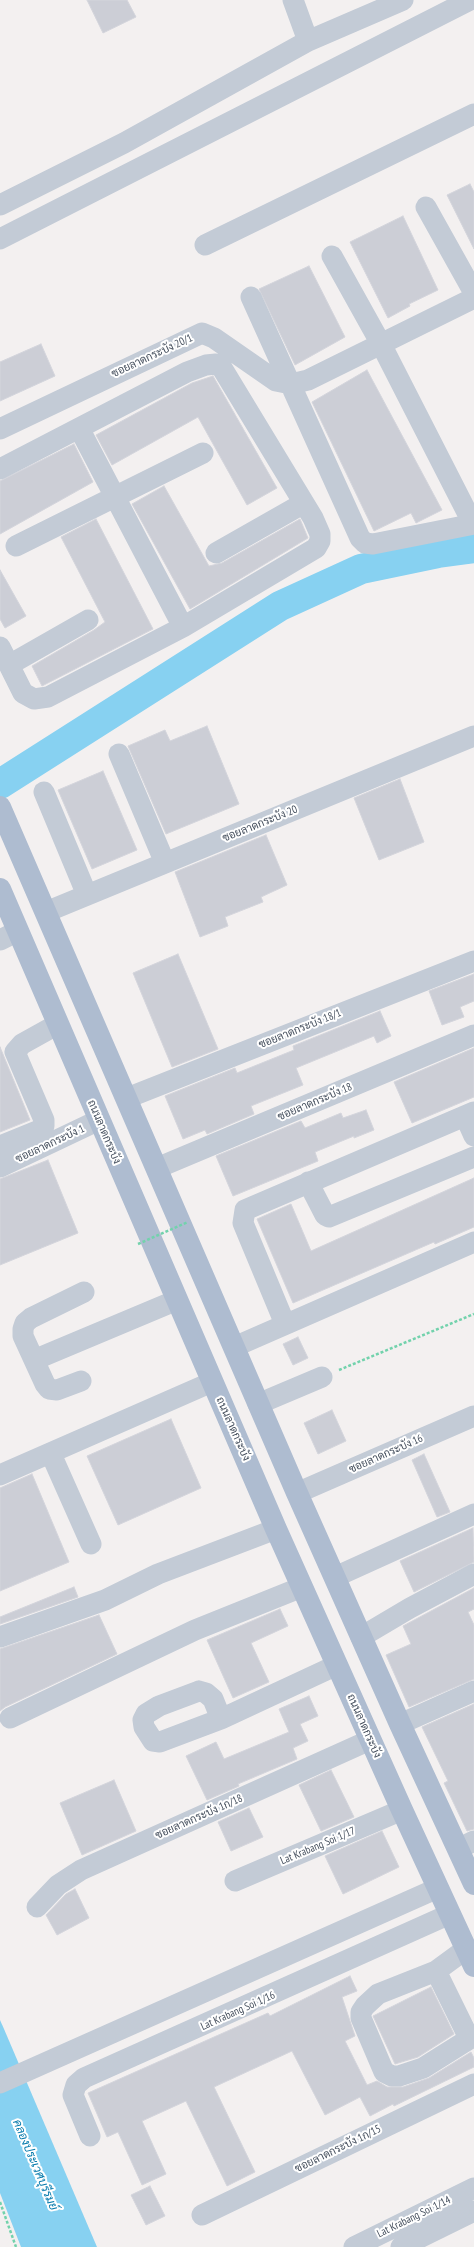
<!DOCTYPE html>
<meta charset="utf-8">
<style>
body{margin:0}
canvas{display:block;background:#f3f0f0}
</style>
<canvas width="474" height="2247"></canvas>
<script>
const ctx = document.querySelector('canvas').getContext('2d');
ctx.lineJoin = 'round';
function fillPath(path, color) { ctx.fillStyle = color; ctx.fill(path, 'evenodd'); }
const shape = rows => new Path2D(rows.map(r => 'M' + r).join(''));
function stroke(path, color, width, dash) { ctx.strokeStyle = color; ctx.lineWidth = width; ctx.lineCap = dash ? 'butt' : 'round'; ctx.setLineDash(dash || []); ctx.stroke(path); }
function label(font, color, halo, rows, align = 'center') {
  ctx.font = font + ' "PT Sans Narrow",Sarabun,sans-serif'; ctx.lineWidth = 4; ctx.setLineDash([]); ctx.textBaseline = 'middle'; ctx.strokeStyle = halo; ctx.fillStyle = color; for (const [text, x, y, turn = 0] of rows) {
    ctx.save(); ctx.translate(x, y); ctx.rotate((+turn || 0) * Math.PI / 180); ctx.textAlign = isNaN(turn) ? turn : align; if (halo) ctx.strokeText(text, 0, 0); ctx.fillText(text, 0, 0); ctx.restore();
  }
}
fillPath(shape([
 [0,2020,4,2029,97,2247,21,2247,0,2193]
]), '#87d1f1');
stroke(shape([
 [0,784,280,606,361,569,438,553,474,548]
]), '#87d1f1', 30);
const building = shape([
 [87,0,127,0,136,17,103,33,87,0],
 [470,184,474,192,474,249,447,195,470,184],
 [403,216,438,290,409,304,410,306,388,318,350,242,403,216],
 [309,266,345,337,295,365,259,289,309,266],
 [41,344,55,376,0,401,0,362,41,344],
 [367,370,442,510,416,523,411,513,374,531,312,402,367,370],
 [213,376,277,488,247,505,198,417,112,465,96,435,192,383,213,376],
 [74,444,93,482,0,534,0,481,74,444],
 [164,486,209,566,222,563,300,519,308,538,190,609,132,504,164,486],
 [96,519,153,629,42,686,32,666,94,630,105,622,61,537,96,519],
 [0,570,26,616,5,628,0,619,0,570],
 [207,726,239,804,166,834,128,746,165,730,170,741,207,726],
 [103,771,137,850,92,869,58,790,103,771],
 [400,779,424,842,379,860,354,798,400,779],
 [266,835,287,885,261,897,263,902,225,917,228,926,200,937,175,872,266,835],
 [178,954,218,1049,172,1067,133,973,178,954],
 [474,974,474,1001,460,1007,464,1017,442,1025,429,991,474,974],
 [380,1011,391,1036,377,1043,374,1036,296,1068,303,1085,251,1106,254,1114,207,1134,205,1130,183,1139,165,1096,235,1068,237,1073,294,1050,293,1046,380,1011],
 [0,1047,30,1120,0,1132,0,1047],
 [474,1048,474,1097,412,1123,394,1082,474,1048],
 [366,1110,374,1130,354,1138,354,1136,315,1152,318,1161,233,1196,216,1156,301,1121,305,1128,341,1113,343,1118,366,1110],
 [48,1160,78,1233,0,1265,0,1179,48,1160],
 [474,1178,474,1227,435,1244,434,1242,293,1303,257,1219,291,1204,311,1251,474,1178],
 [298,1337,308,1358,293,1365,283,1344,298,1337],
 [332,1410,346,1441,318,1454,304,1423,332,1410],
 [171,1419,201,1488,118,1525,87,1456,171,1419],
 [424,1454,450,1512,437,1517,412,1460,424,1454],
 [32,1474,69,1562,0,1591,0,1488,32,1474],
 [473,1528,474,1562,414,1592,400,1561,473,1528],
 [74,1587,78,1597,0,1624,0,1617,74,1587],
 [474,1588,474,1609,468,1612,474,1625,474,1679,409,1707,386,1655,411,1644,403,1626,474,1588],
 [280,1609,288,1626,251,1643,269,1682,233,1698,207,1640,280,1609],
 [99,1615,117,1654,5,1707,0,1711,0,1649,99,1615],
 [309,1696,318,1716,300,1724,308,1741,293,1748,297,1759,238,1784,239,1786,207,1800,186,1756,216,1742,224,1759,289,1732,279,1709,309,1696],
 [474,1704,474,1829,467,1831,444,1783,448,1781,422,1727,474,1704],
 [331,1770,354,1817,321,1831,299,1785,331,1770],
 [114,1780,136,1831,82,1855,60,1803,114,1780],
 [249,1808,263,1837,231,1851,218,1822,249,1808],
 [382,1831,399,1867,343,1894,325,1856,382,1831],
 [75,1889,89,1918,57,1935,46,1915,66,1894,75,1889],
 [350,1976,357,1991,342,1997,355,2036,345,2041,367,2085,377,2081,387,2087,403,2087,429,2078,471,2052,474,2058,474,2067,394,2106,393,2104,370,2116,360,2097,325,2115,292,2051,214,2087,255,2172,227,2186,186,2101,142,2121,166,2174,142,2185,118,2132,107,2137,88,2093,268,2013,270,2016,350,1976],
 [431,1987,454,2034,418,2057,395,2064,373,2016,431,1987],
 [150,2186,165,2216,146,2225,131,2195,150,2186]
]);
fillPath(building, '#ccced6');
stroke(building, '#d4d5dc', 1);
stroke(shape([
 [339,1370,474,1314],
 [0,2202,16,2247]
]), '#72d2ac', 2.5, [3, 2]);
stroke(shape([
 [308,41,403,0],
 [0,205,124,143,308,41,293,0],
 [426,207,474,293],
 [0,239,470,0],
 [205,245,474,114],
 [332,256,381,344,473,524],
 [251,297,360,538,365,543,373,544,474,524],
 [79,428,183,627],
 [0,429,202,333,214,338,276,381,291,384,308,380,474,298],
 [0,469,187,372,206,365,216,364,222,368,313,518,320,534,320,541,316,548,183,627,48,697,34,699,23,693,0,647],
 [16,546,203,453],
 [216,553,304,503],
 [9,665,88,620],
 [119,754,165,863],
 [44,792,87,895],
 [46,912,474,736],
 [0,940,18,931],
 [127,1098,474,961],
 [465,1116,474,1136],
 [0,1146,42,1129,44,1126,44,1120,15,1052,22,1044,58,1024],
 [0,1167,99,1120],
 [157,1168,474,1035],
 [308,1182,325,1215,329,1217,474,1157],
 [285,1324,243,1223,245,1210,474,1112],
 [234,1347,474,1242],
 [34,1360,177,1300],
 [81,1381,57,1390,49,1389,45,1384,23,1336,23,1329,25,1323,31,1318,84,1292],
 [258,1404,322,1377],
 [51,1454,91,1544],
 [0,1475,212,1382],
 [297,1493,474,1416],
 [335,1577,474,1514],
 [0,1637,105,1600,158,1574,276,1529],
 [361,1637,410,1608,474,1574],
 [199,1691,206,1693,213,1699,221,1719,160,1742,153,1741,144,1727,143,1720,146,1714,159,1706,199,1691],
 [10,1718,195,1630,302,1587],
 [221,1719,337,1665],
 [400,1724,474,1691],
 [458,1849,474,1841],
 [235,1881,402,1810],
 [37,1907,58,1885,81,1870,370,1740],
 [466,1949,436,1971,378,1994,365,2006,361,2012,361,2018,384,2072,392,2076,399,2076,423,2068,474,2036],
 [436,1971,469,2038],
 [0,2083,438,1888],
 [90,2136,73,2095,76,2085,84,2078,450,1914],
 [202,2215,474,2084],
 [354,2247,474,2188],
 [401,2247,474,2211]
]), '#c3cbd6', 21);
stroke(shape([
 [0,807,297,1493,400,1724,474,1884],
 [0,889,276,1529,402,1810,474,1966]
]), '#aebcd0', 22);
stroke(shape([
 [138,1244,188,1222]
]), '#72d2ac', 2.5, [3, 2]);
label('11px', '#47515f', '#fff', [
 ["ซอยลาดกระบัง 20/1",152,356,-25],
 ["ซอยลาดกระบัง 20",260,824,-22],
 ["ซอยลาดกระบัง 18/1",300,1029,-22],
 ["ซอยลาดกระบัง 18",315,1102,-23],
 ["ถนนลาดกระบัง",104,1132,67],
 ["ซอยลาดกระบัง 1",50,1144,-25],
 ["ถนนลาดกระบัง",233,1429,66],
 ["ซอยลาดกระบัง 16",386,1454,-24],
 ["ถนนลาดกระบัง",364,1726,66],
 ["ซอยลาดกระบัง 1ก/18",199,1817,-24],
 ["Lat Krabang Soi 1/17",318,1846,-23],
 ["Lat Krabang Soi 1/16",238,2011,-24],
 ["ซอยลาดกระบัง 1ก/15",338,2149,-26],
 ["Lat Krabang Soi 1/14",414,2217,-26]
]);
label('italic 12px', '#057aac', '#fff', [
 ["คลองประเวศบุรีรมย์",35,2165,67]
]);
</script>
